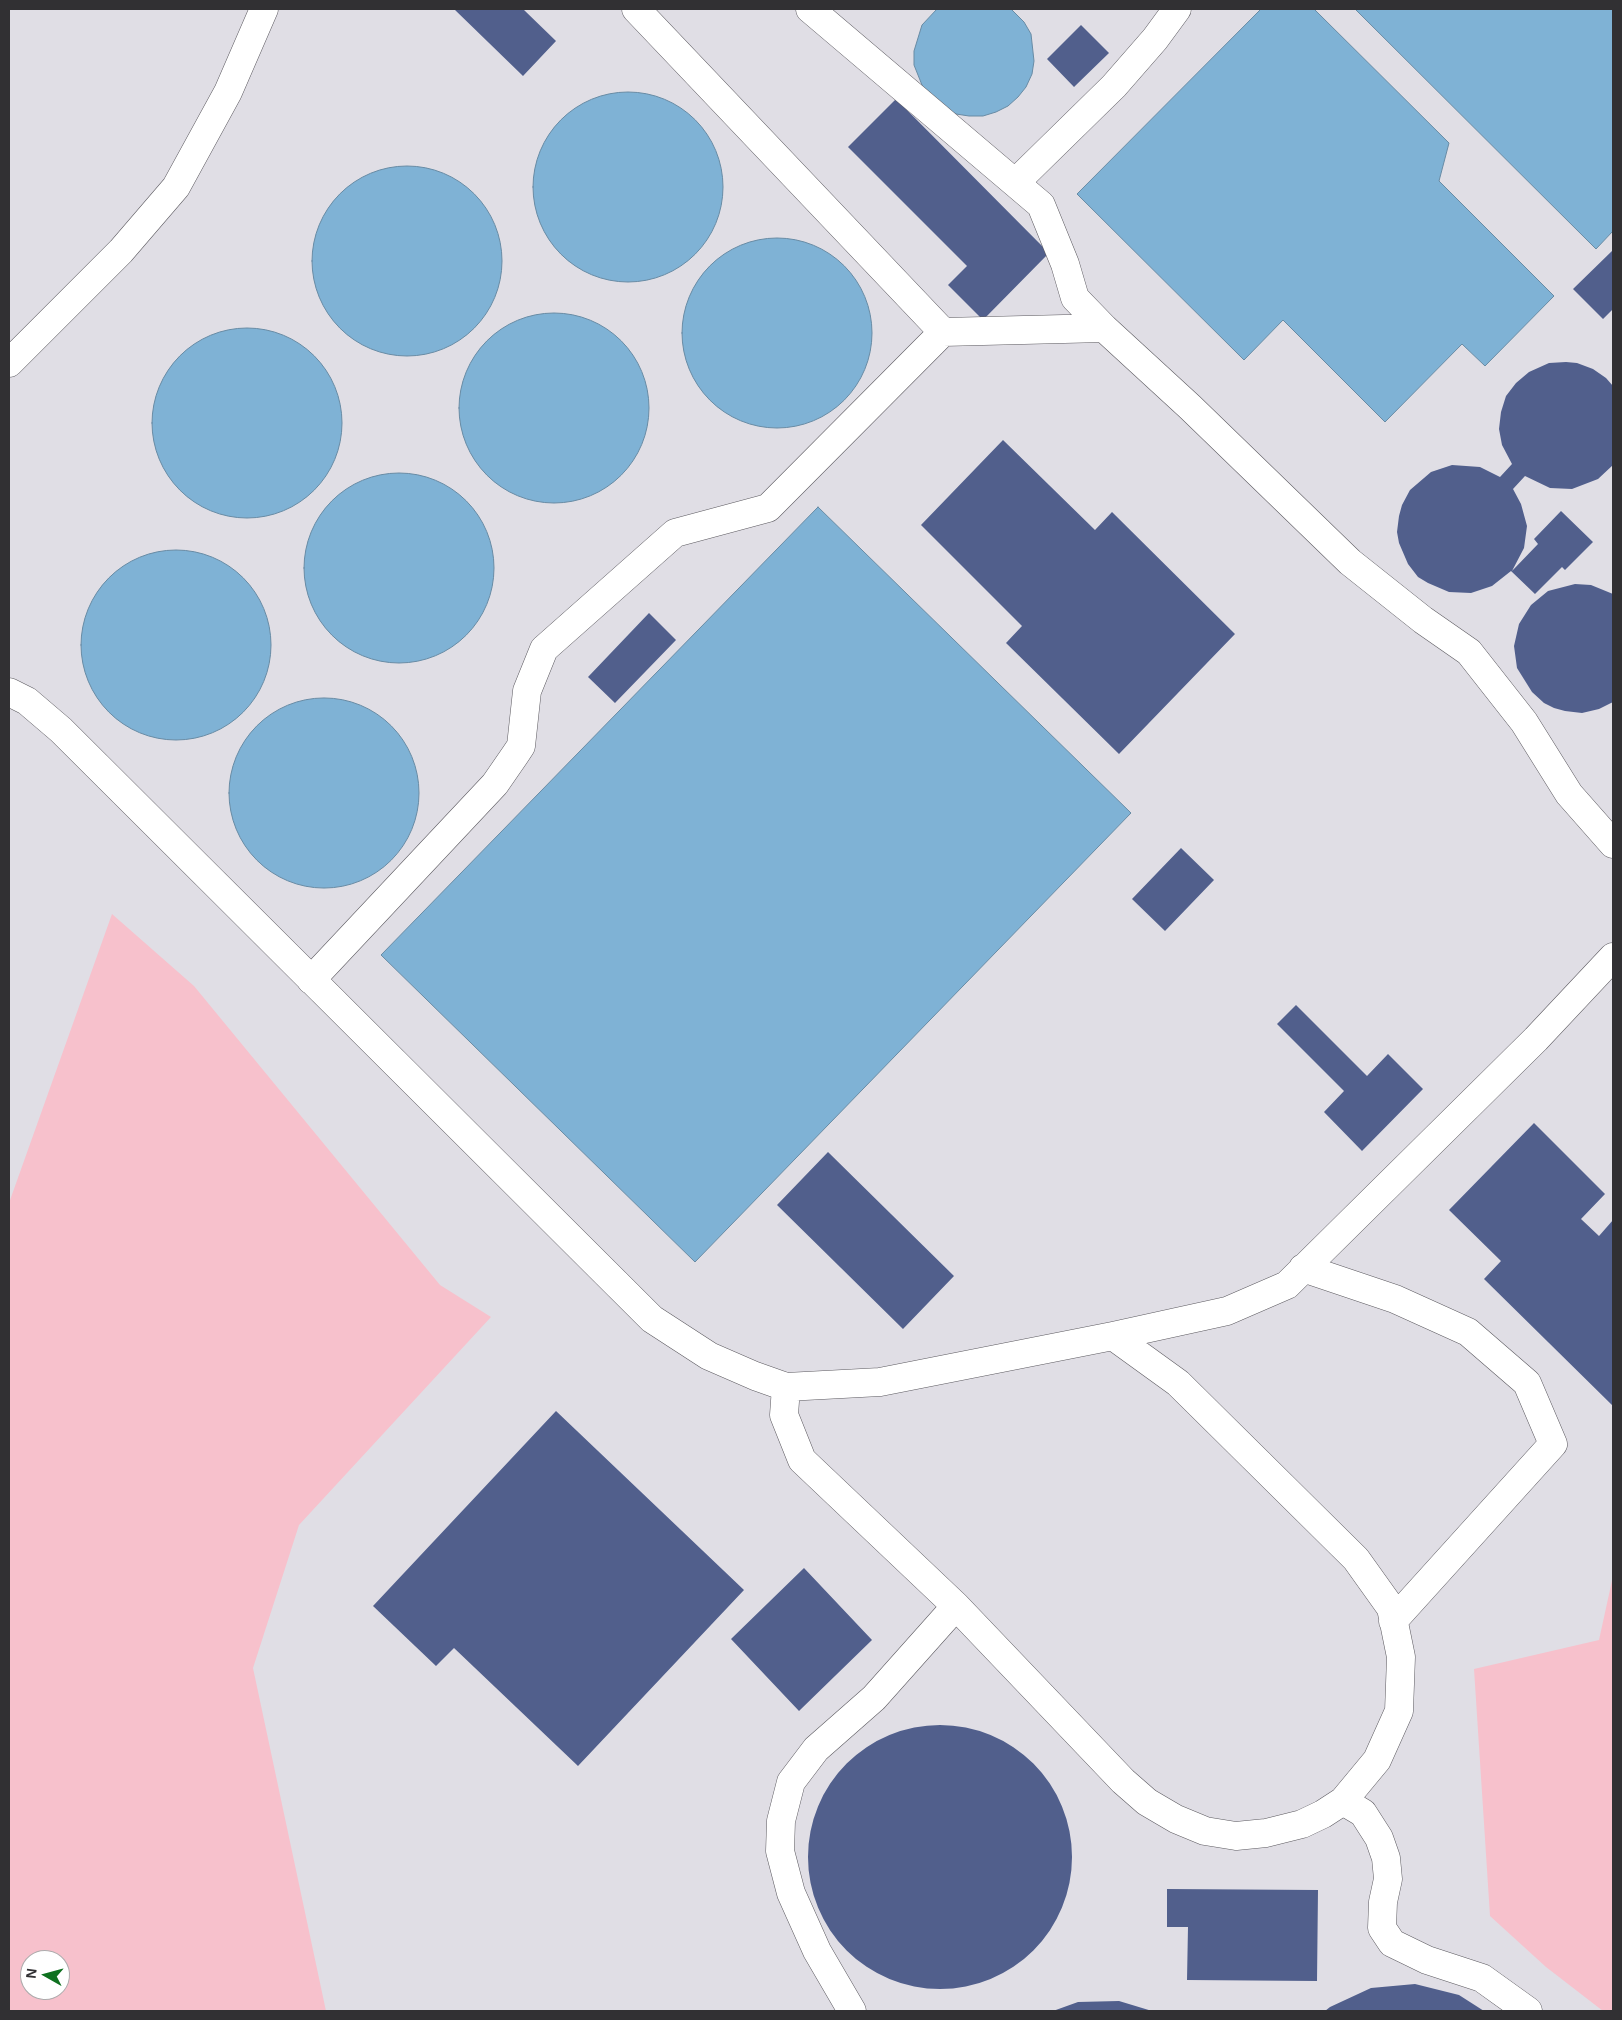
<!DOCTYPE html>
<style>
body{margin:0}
#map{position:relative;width:1622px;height:2020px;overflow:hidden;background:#e0dee5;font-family:Helvetica,sans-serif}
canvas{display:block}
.frame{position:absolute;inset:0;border:10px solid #313033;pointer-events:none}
.north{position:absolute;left:20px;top:1950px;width:50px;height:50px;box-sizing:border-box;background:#fff;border:1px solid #adacad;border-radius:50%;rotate:277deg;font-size:14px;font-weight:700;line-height:20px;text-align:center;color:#313033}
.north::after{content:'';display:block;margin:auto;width:18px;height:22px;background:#0f7120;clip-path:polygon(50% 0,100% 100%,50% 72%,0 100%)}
</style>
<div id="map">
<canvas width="1622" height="2020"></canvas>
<div class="frame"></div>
<div class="north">N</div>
</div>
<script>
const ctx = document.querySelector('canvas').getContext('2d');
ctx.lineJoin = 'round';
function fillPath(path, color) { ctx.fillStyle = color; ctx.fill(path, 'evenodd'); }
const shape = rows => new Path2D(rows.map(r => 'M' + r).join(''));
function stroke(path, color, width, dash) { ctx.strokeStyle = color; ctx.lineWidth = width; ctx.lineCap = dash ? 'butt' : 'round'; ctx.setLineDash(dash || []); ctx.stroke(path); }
fillPath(shape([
 [112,914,194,986,440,1285,491,1317,299,1525,253,1668,326,2011,9,2011,9,1203],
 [30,1960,60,1960,60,1990,30,1990],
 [1613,1576,1613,2011,1603,2011,1546,1967,1490,1916,1474,1669,1599,1640]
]), '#f7c1cc');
const water = shape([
 [937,9,1011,9,1024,22,1031,34,1034,61,1032,74,1026,87,1018,97,1008,106,996,112,983,116,969,116,956,114,944,108,924,90,914,65,914,51,922,25,937,9],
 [1261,9,1314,9,1449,143,1439,181,1554,296,1485,366,1462,344,1385,422,1283,320,1244,360,1077,194,1261,9],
 [1355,9,1613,9,1613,231,1596,249,1355,9],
 '533 187a95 95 0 1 1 190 0a95 95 0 1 1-190 0Z',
 '312 261a95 95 0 1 1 190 0a95 95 0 1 1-190 0Z',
 '682 333a95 95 0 1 1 190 0a95 95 0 1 1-190 0Z',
 '459 408a95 95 0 1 1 190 0a95 95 0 1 1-190 0Z',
 '152 423a95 95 0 1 1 190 0a95 95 0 1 1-190 0Z',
 '304 568a95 95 0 1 1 190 0a95 95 0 1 1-190 0Z',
 [818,507,1131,813,695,1262,381,955,818,507],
 '81 645a95 95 0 1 1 190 0a95 95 0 1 1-190 0Z',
 '229 793a95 95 0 1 1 190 0a95 95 0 1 1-190 0Z'
]);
fillPath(water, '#7fb2d5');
stroke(water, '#688ba4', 1);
fillPath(shape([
 [454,9,523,9,556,41,523,76],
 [1081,25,1109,53,1074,87,1047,59],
 [896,99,1049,253,983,320,948,285,967,266,848,147],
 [1613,250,1613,309,1603,319,1573,289],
 [1566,362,1577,363,1593,369,1606,378,1613,386,1613,465,1598,479,1572,489,1550,488,1525,476,1513,489,1521,504,1527,526,1524,548,1512,571,1538,544,1534,539,1561,511,1593,542,1565,570,1562,567,1535,594,1511,571,1492,586,1471,593,1449,592,1428,583,1418,577,1408,564,1399,543,1397,532,1399,516,1402,505,1410,490,1431,472,1452,465,1480,467,1500,477,1512,464,1502,445,1499,429,1501,412,1506,396,1516,383,1529,372,1549,363],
 [1003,440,1095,530,1112,512,1235,634,1119,754,1006,643,1022,626,921,525],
 [1575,584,1591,585,1613,594,1613,702,1599,709,1582,713,1565,711,1554,708,1544,703,1532,692,1517,668,1514,646,1519,624,1531,605,1548,591],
 [649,613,676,640,615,703,588,677],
 [1181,848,1214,880,1165,931,1132,899],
 [1296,1005,1367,1076,1388,1054,1423,1089,1362,1151,1324,1112,1344,1091,1277,1024],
 [1534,1123,1605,1194,1581,1219,1599,1236,1613,1220,1613,1406,1484,1279,1501,1261,1449,1210],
 [828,1152,954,1276,903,1329,777,1205],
 [556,1411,744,1590,578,1766,454,1648,436,1666,373,1606],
 [804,1568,872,1640,799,1711,731,1639],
 '808 1857a132 132 0 1 1 264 0a132 132 0 1 1-264 0Z',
 [1167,1889,1318,1890,1317,1981,1187,1980,1188,1927,1167,1927],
 [1415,1984,1459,1995,1484,2011,1325,2011,1330,2007,1371,1988],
 [1119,2001,1152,2011,1053,2011,1078,2002]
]), '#515f8c');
const minor = shape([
 [636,9,943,332],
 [810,9,1041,205,1065,264,1075,298,1104,328],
 [1016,182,1114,86,1155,39,1177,9],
 [9,363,121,251,176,187,228,92,264,9],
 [9,692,27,701,61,730,652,1319,709,1356,755,1376,786,1387,880,1382,1113,1336,1227,1311,1287,1285,1536,1039,1613,957],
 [311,980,495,784,515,755,521,746,527,691,544,649,675,533,768,508,943,332,1104,328,1190,407,1350,562,1423,620,1469,652,1524,722,1569,794,1613,844],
 [1303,1268,1395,1299,1468,1332,1527,1383,1553,1444,1393,1621],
 [786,1387,784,1415,802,1460,956,1606,1123,1781,1147,1802,1176,1819,1205,1831,1236,1836,1266,1833,1302,1824,1323,1814,1343,1801,1377,1760,1399,1711,1401,1657,1391,1608,1356,1559,1178,1383,1113,1336],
 [1343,1801,1363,1813,1379,1838,1386,1858,1388,1879,1383,1902,1382,1928,1392,1943,1427,1960,1482,1978,1528,2011],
 [852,2011,817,1951,791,1893,780,1851,781,1821,791,1782,816,1749,874,1698,956,1606]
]);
stroke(minor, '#5c5a60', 29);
stroke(minor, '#fff', 28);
</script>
